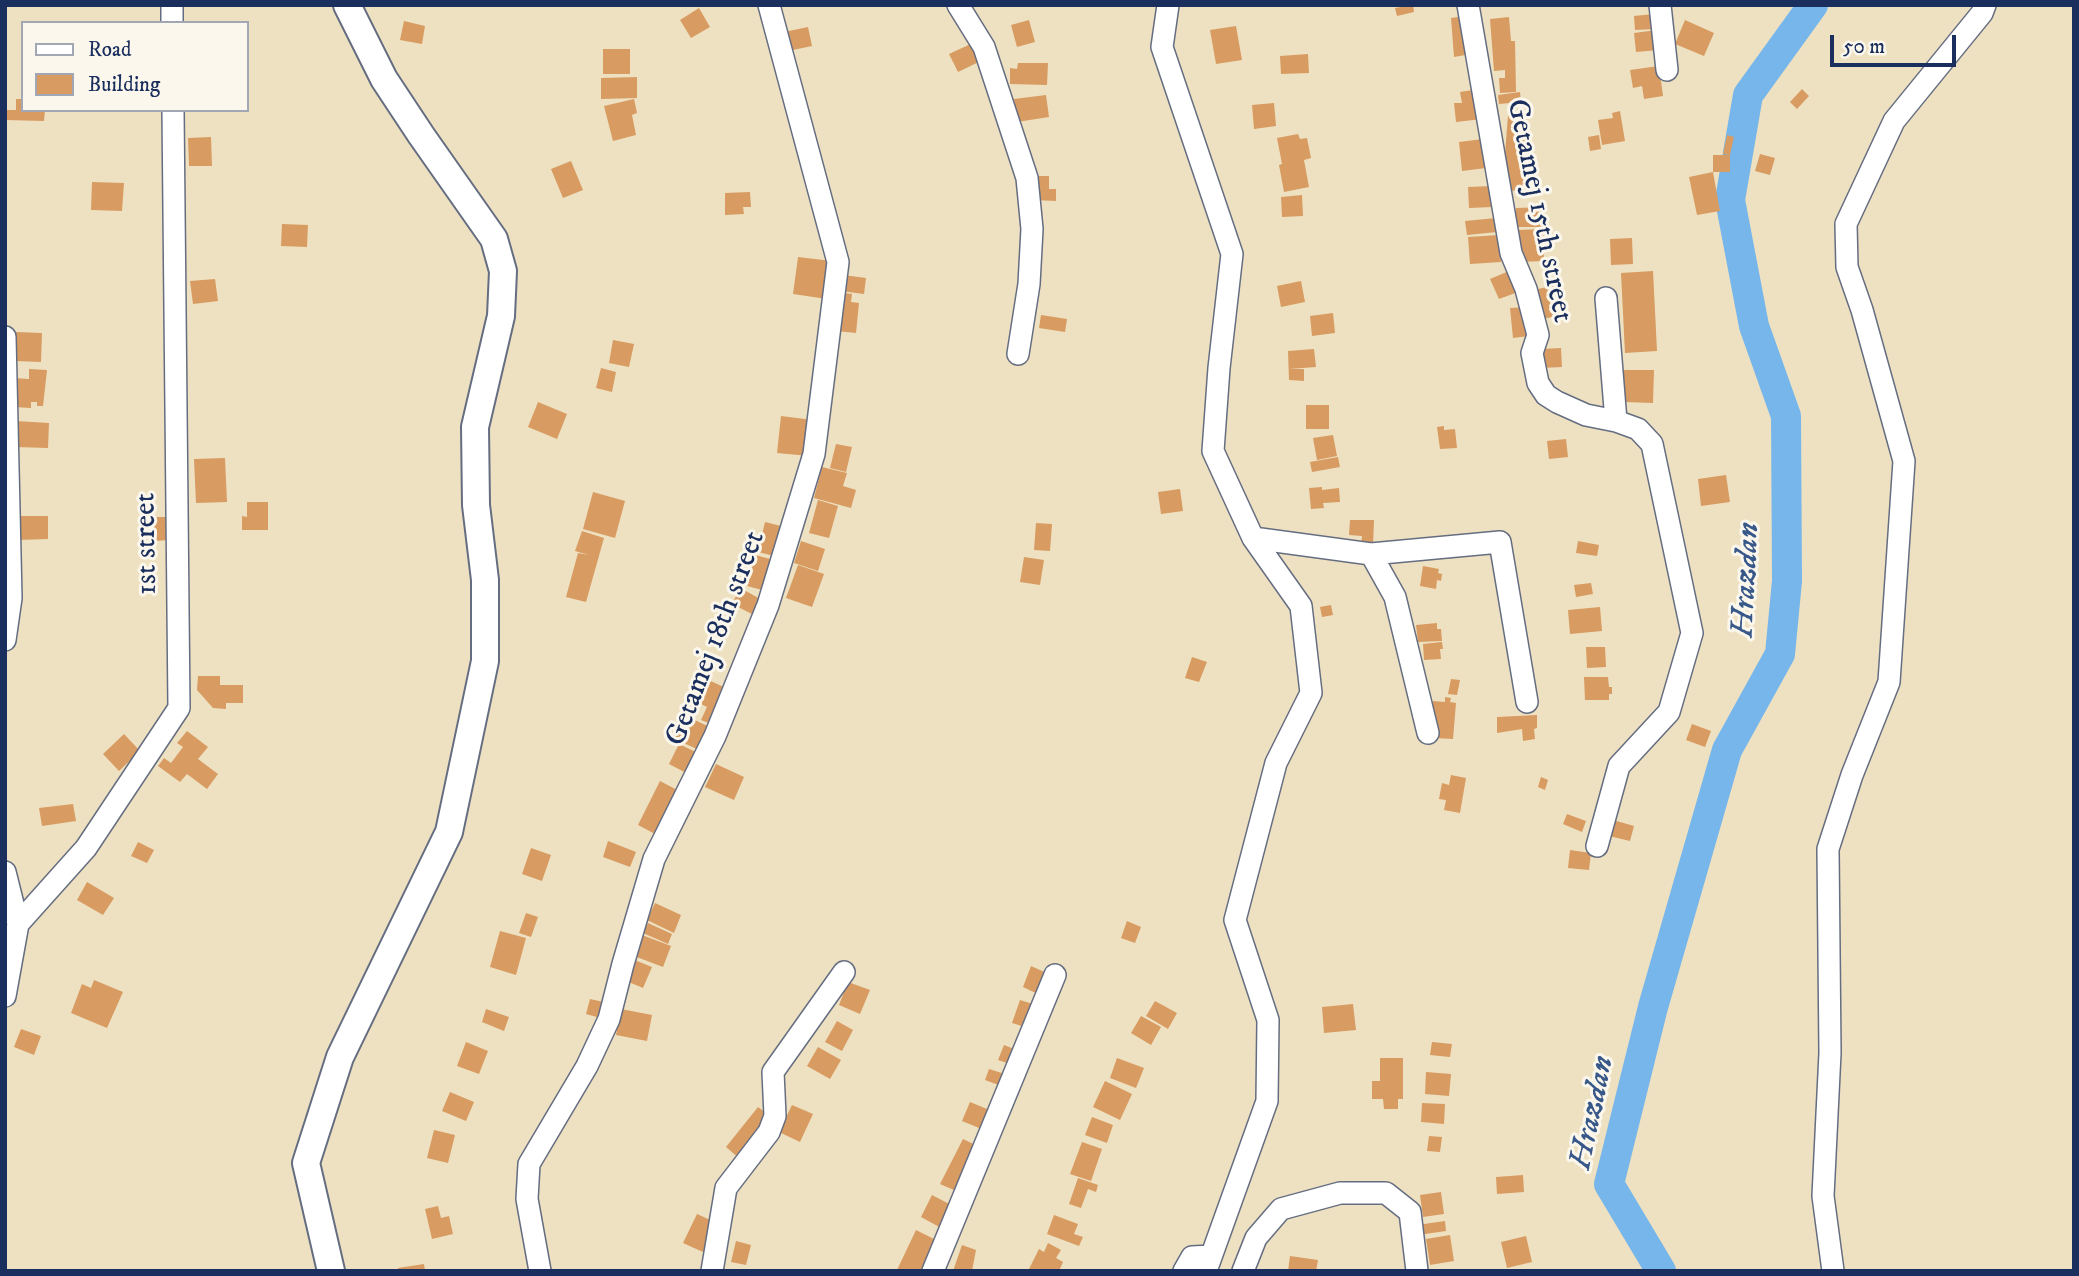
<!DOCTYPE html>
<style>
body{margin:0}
#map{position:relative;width:2079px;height:1276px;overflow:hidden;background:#eee1c1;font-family:"IM FELL DW Pica",serif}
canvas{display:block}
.frame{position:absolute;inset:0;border:7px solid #1b2f5e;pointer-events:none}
.legend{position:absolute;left:21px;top:21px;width:228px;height:91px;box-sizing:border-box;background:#fbf7ec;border:2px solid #a1a7b3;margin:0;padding:9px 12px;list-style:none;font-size:21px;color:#1b2f5e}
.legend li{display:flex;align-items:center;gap:14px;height:35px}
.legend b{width:35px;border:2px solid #a1a7b3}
.scale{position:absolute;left:1830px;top:35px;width:126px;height:32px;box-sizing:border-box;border:4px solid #1b2f5e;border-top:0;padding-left:9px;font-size:21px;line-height:24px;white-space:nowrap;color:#1b2f5e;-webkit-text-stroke:5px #fbf7ec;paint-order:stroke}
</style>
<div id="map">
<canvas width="2079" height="1276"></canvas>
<div class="frame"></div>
<ul class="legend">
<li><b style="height:9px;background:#fff"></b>Road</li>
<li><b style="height:19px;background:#d89b61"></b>Building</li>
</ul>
<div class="scale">50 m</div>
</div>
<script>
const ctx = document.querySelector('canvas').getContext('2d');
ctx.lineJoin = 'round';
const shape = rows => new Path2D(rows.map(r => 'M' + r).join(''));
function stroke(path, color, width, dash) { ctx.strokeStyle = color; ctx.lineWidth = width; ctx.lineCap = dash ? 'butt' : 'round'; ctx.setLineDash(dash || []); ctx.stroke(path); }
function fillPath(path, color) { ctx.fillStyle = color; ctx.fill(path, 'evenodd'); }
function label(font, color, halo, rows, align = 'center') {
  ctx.font = font + ' "IM FELL DW Pica",serif'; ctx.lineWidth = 6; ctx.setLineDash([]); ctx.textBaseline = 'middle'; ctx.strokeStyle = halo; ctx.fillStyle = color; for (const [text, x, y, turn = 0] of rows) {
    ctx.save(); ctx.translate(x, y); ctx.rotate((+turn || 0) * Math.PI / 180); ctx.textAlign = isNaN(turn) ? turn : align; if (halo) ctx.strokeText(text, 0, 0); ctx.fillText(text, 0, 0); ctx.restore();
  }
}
stroke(shape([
 [1661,1271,1609,1184,1653,1007,1727,750,1780,654,1787,581,1786,416,1754,326,1730,200,1748,95,1813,5]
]), '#77b6eb', 30);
fillPath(shape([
 [1413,5,1414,12,1397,16,1395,8],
 [699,8,710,27,691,38,680,20],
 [1654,14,1655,29,1635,30,1634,16],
 [1465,16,1471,54,1454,57,1451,18],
 [1509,17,1511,41,1515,41,1516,92,1500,93,1499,78,1505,78,1505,70,1494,71,1490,19],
 [1029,20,1035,42,1017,47,1011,25],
 [1685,20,1714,33,1704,56,1675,44],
 [404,21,425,26,422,44,400,40],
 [1236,26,1242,60,1216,64,1210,30],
 [808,27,812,46,788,51,784,32],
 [1657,30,1659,50,1636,52,1634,33],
 [975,42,983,60,958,72,949,54],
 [603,49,630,49,630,74,603,74],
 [1308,54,1309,73,1281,74,1280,56],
 [1018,63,1048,63,1047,85,1010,84,1010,68,1017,69],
 [1659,66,1663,96,1644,99,1642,86,1633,88,1630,70],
 [637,77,637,98,601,99,601,78],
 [1479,89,1482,119,1456,122,1454,103,1462,103,1460,92],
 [1802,89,1809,96,1797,109,1790,102],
 [1520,92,1521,102,1499,104,1498,95],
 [1046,95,1049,117,1017,122,1014,99],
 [16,99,23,99,23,110,45,110,44,121,5,120,5,110,16,110],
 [634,99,637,113,632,115,636,135,613,141,604,106],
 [1274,103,1276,126,1254,129,1252,105],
 [1620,111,1625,141,1602,145,1598,120,1613,118,1612,113],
 [1508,115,1527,116,1524,151,1530,150,1536,188,1511,191,1505,154],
 [1298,134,1300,139,1307,138,1311,158,1304,160,1309,187,1284,192,1279,165,1282,164,1277,138],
 [1599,135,1601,149,1590,151,1588,137],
 [1727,135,1734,137,1730,155,1723,154],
 [211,137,212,166,189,166,188,138],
 [1483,139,1486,168,1462,171,1459,142],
 [1760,154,1775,158,1770,175,1755,171],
 [1713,155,1730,155,1730,172,1713,172],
 [571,161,583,190,563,198,551,169],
 [1713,172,1720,211,1697,215,1689,177],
 [1034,176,1049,176,1049,189,1056,189,1056,201,1034,200],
 [92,182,124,183,122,211,91,210],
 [1492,186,1493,207,1469,208,1468,187],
 [750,192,751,207,743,207,744,214,725,215,725,193],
 [1302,195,1303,216,1282,217,1281,197],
 [1545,207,1545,227,1516,227,1516,208],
 [1496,218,1497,232,1467,235,1465,221],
 [282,224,308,225,307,247,281,246],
 [1543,229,1544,261,1518,262,1517,230],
 [1499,235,1501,262,1470,264,1468,237],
 [1632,238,1633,264,1611,265,1610,239],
 [798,257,832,261,827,299,793,294],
 [1509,271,1518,292,1499,299,1490,279],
 [1653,271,1657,351,1625,353,1621,273],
 [843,275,866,278,864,294,841,291],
 [215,279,218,301,193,304,190,281],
 [1301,281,1305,302,1281,307,1277,286],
 [1556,285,1562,315,1543,319,1538,289],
 [844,293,852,294,851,302,859,303,856,333,837,331],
 [1526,307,1529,336,1513,338,1510,308],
 [1333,313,1335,333,1312,336,1310,316],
 [1041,315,1067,319,1065,332,1039,328],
 [16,332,42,333,41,362,15,361],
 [613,340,634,344,629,367,609,363],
 [1561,348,1562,367,1541,368,1540,349],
 [1314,349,1316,367,1289,369,1304,369,1304,381,1289,380,1288,351],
 [601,368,616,372,612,392,596,388],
 [29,369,47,370,43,406,37,406,37,402,31,402,31,408,13,407,14,378,29,379],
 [1624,370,1654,370,1653,403,1624,402],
 [538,402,567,414,557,439,528,427],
 [1306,405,1329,405,1329,429,1306,429],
 [781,416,813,420,809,456,777,453],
 [16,421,49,423,48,448,15,447],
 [1444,426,1444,430,1455,429,1457,448,1440,449,1437,427],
 [1333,435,1337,456,1317,460,1313,438],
 [1566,439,1568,457,1549,459,1547,441],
 [836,444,852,447,846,472,830,468],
 [1338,457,1340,467,1312,472,1310,462],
 [225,458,227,502,196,503,194,459],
 [822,467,847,473,843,486,856,490,851,508,814,498],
 [1726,475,1730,502,1701,506,1698,479],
 [1322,487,1322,490,1339,488,1340,502,1323,503,1324,508,1311,509,1309,488],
 [1180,489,1183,511,1161,514,1158,492],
 [593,492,625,501,615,538,583,529],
 [818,500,838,506,829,538,809,533],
 [247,502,268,502,268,530,242,530,242,516,247,517],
 [17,516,48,516,48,539,18,540],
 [153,517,168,517,169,540,154,541],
 [1350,520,1374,520,1373,546,1361,546,1362,536,1349,535],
 [765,522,785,527,778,557,758,552],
 [1036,523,1052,524,1050,551,1034,550],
 [582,531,604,538,586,602,566,597,578,553,589,555,575,551],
 [801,541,825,549,818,571,794,563],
 [1578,541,1599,545,1597,556,1576,553],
 [755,555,774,560,766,591,747,586],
 [1024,557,1044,560,1040,585,1020,582],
 [798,565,824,574,812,607,786,598],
 [1423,566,1439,569,1438,573,1442,574,1441,581,1437,580,1436,589,1420,586],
 [1591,583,1593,594,1576,597,1574,585],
 [744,590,762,600,754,615,732,604,738,592,741,594],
 [1331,605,1333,615,1322,617,1320,607],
 [1600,607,1602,631,1570,634,1568,610],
 [1437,623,1437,629,1441,629,1442,641,1418,642,1416,625],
 [1442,642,1443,649,1440,649,1441,659,1424,660,1423,644],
 [1586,647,1605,647,1606,667,1587,668],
 [1192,657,1207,662,1199,682,1185,678],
 [198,676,220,676,220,685,243,685,243,703,226,703,226,709,213,708,197,690],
 [702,677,728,689,711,724,701,720,707,707,691,699],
 [1584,677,1608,677,1609,687,1612,687,1612,694,1609,694,1609,700,1585,700],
 [1451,679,1460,680,1457,695,1448,694],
 [1445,697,1451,698,1450,702,1456,703,1453,739,1434,738,1436,718,1431,717,1433,701,1445,702],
 [684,715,714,729,703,752,673,738],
 [1537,715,1537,728,1534,729,1535,739,1523,741,1522,729,1497,733,1497,717],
 [1692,724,1711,731,1705,747,1686,740],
 [187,731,208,747,198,759,218,774,207,789,187,774,180,782,158,766,164,758,171,763,183,747,177,743],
 [124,734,140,751,119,771,103,754],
 [679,744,700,754,690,775,669,764],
 [716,764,744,777,734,800,705,787],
 [1451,775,1466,778,1460,813,1444,810,1446,800,1439,799,1442,783,1449,785],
 [1541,777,1548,780,1545,790,1538,787],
 [660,781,679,791,657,835,638,825],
 [73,804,76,821,42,826,39,808],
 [1567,814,1586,821,1582,832,1563,824],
 [1613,820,1634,826,1630,841,1609,836],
 [608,841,636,852,630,867,603,857],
 [138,842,154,850,147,863,131,856],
 [531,848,551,855,542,881,522,874],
 [1570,850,1591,853,1589,870,1568,868],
 [87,882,114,898,103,915,77,900],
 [655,903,681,915,674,933,647,920],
 [526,913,538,917,531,937,519,933],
 [1127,921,1141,927,1135,943,1121,938],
 [648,923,672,934,668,944,643,933],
 [500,931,526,938,516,975,490,967],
 [642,935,671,946,663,967,634,956],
 [632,959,652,967,643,988,624,980],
 [1031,966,1051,975,1042,996,1023,987],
 [94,980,123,992,107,1028,71,1013,82,984,91,988],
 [848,982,870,990,860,1014,839,1005],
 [590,999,608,1003,604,1019,586,1014],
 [1020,1000,1036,1005,1028,1028,1012,1023],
 [1155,1001,1177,1013,1168,1029,1146,1016],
 [1353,1004,1356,1030,1324,1033,1322,1007],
 [486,1009,509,1017,504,1031,482,1022],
 [621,1009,652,1015,647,1041,616,1035],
 [1141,1016,1161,1027,1151,1045,1131,1033],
 [837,1021,853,1030,842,1051,825,1042],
 [21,1029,41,1036,34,1055,14,1047],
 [466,1042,488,1051,479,1074,457,1066],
 [1432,1042,1452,1044,1450,1057,1430,1055],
 [1004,1045,1019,1051,1013,1065,998,1060],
 [818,1047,841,1060,830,1079,807,1066],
 [1117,1058,1144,1068,1136,1088,1110,1078],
 [1380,1058,1403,1058,1403,1099,1398,1099,1398,1109,1384,1109,1383,1099,1372,1099,1372,1081,1380,1081],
 [989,1069,1008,1075,1004,1087,985,1080],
 [1426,1072,1451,1074,1449,1096,1425,1094],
 [1105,1081,1132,1094,1120,1120,1093,1107],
 [450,1092,474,1102,466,1121,442,1111],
 [970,1102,992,1111,984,1130,962,1121],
 [1422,1103,1445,1104,1444,1124,1421,1122],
 [792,1105,813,1114,800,1142,779,1132],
 [758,1107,773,1118,740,1159,726,1147],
 [1092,1117,1113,1125,1107,1143,1085,1135],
 [434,1130,455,1135,448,1163,427,1158],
 [1429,1136,1442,1137,1440,1152,1427,1151],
 [963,1139,982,1148,963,1194,940,1184],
 [1082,1142,1102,1149,1091,1181,1070,1174],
 [1523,1175,1524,1192,1497,1194,1496,1177],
 [1078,1178,1098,1185,1096,1192,1088,1189,1081,1208,1069,1204],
 [1441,1192,1444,1214,1423,1217,1420,1195],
 [932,1195,955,1207,943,1229,921,1217],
 [438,1206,441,1218,449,1216,453,1234,432,1239,425,1209],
 [697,1214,717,1223,703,1252,683,1243],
 [1054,1215,1078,1224,1074,1234,1083,1237,1079,1246,1047,1234],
 [1445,1221,1446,1231,1418,1235,1417,1225],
 [916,1230,940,1242,926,1271,899,1271,897,1270],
 [1450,1235,1454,1261,1430,1265,1426,1239],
 [1526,1236,1532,1262,1507,1268,1501,1242],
 [736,1241,751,1245,746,1265,731,1262],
 [1048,1243,1061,1250,1056,1258,1063,1262,1059,1271,1028,1271,1039,1249,1044,1252],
 [962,1245,976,1250,972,1271,953,1271],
 [1290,1256,1318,1260,1316,1271,1288,1271],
 [424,1264,425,1271,398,1271,398,1268]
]), '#d89b61');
const minor = shape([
 [172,5,172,23],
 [958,5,984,47,1027,178,1032,229,1029,284,1018,354],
 [1168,5,1162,47,1232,254,1219,368,1213,451,1253,538,1301,606,1311,693,1276,763,1235,920,1268,1020,1267,1101,1206,1271],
 [1468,5,1511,253,1526,289,1538,335,1532,353,1538,383,1546,395,1557,402,1586,415,1616,421,1606,298],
 [1660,5,1667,70],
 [5,337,11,598,5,640],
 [1253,538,1371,554,1500,542,1527,702],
 [1371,554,1395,597,1428,733],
 [1597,846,1619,766,1669,712,1692,633,1652,444,1638,429,1616,421],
 [5,872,18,924,5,996],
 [18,924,86,848,179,708,173,110],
 [540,1271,527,1199,529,1164,587,1066,609,1019,623,964,654,859,715,736,768,605,814,454,838,262,769,5],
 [712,1271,726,1188,769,1132,775,1116,773,1072,844,972],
 [933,1271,1055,975],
 [1184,1271,1192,1257,1211,1256],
 [1243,1271,1256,1238,1281,1209,1340,1193,1386,1193,1410,1212,1417,1271],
 [1833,1271,1823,1196,1830,1053,1828,849,1852,775,1889,682,1904,461,1862,310,1847,267,1846,224,1894,121,1982,13,1985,5]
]);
const tertiary = shape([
 [331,1271,306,1163,340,1057,449,832,485,661,485,580,476,505,475,427,501,316,503,271,494,239,421,135,384,79,347,5]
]);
stroke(minor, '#656d81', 24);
stroke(tertiary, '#656d81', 30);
stroke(minor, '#fff', 21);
stroke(tertiary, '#fff', 26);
label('30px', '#1b2f5e', '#fbf7ec', [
 ["Getamej 15th street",1538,211,78],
 ["1st street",148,544,-91],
 ["Getamej 18th street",717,639,-69]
]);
label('italic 32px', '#375888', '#fbf7ec', [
 ["Hrazdan",1748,580,-87],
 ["Hrazdan",1594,1113,-78]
]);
</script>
